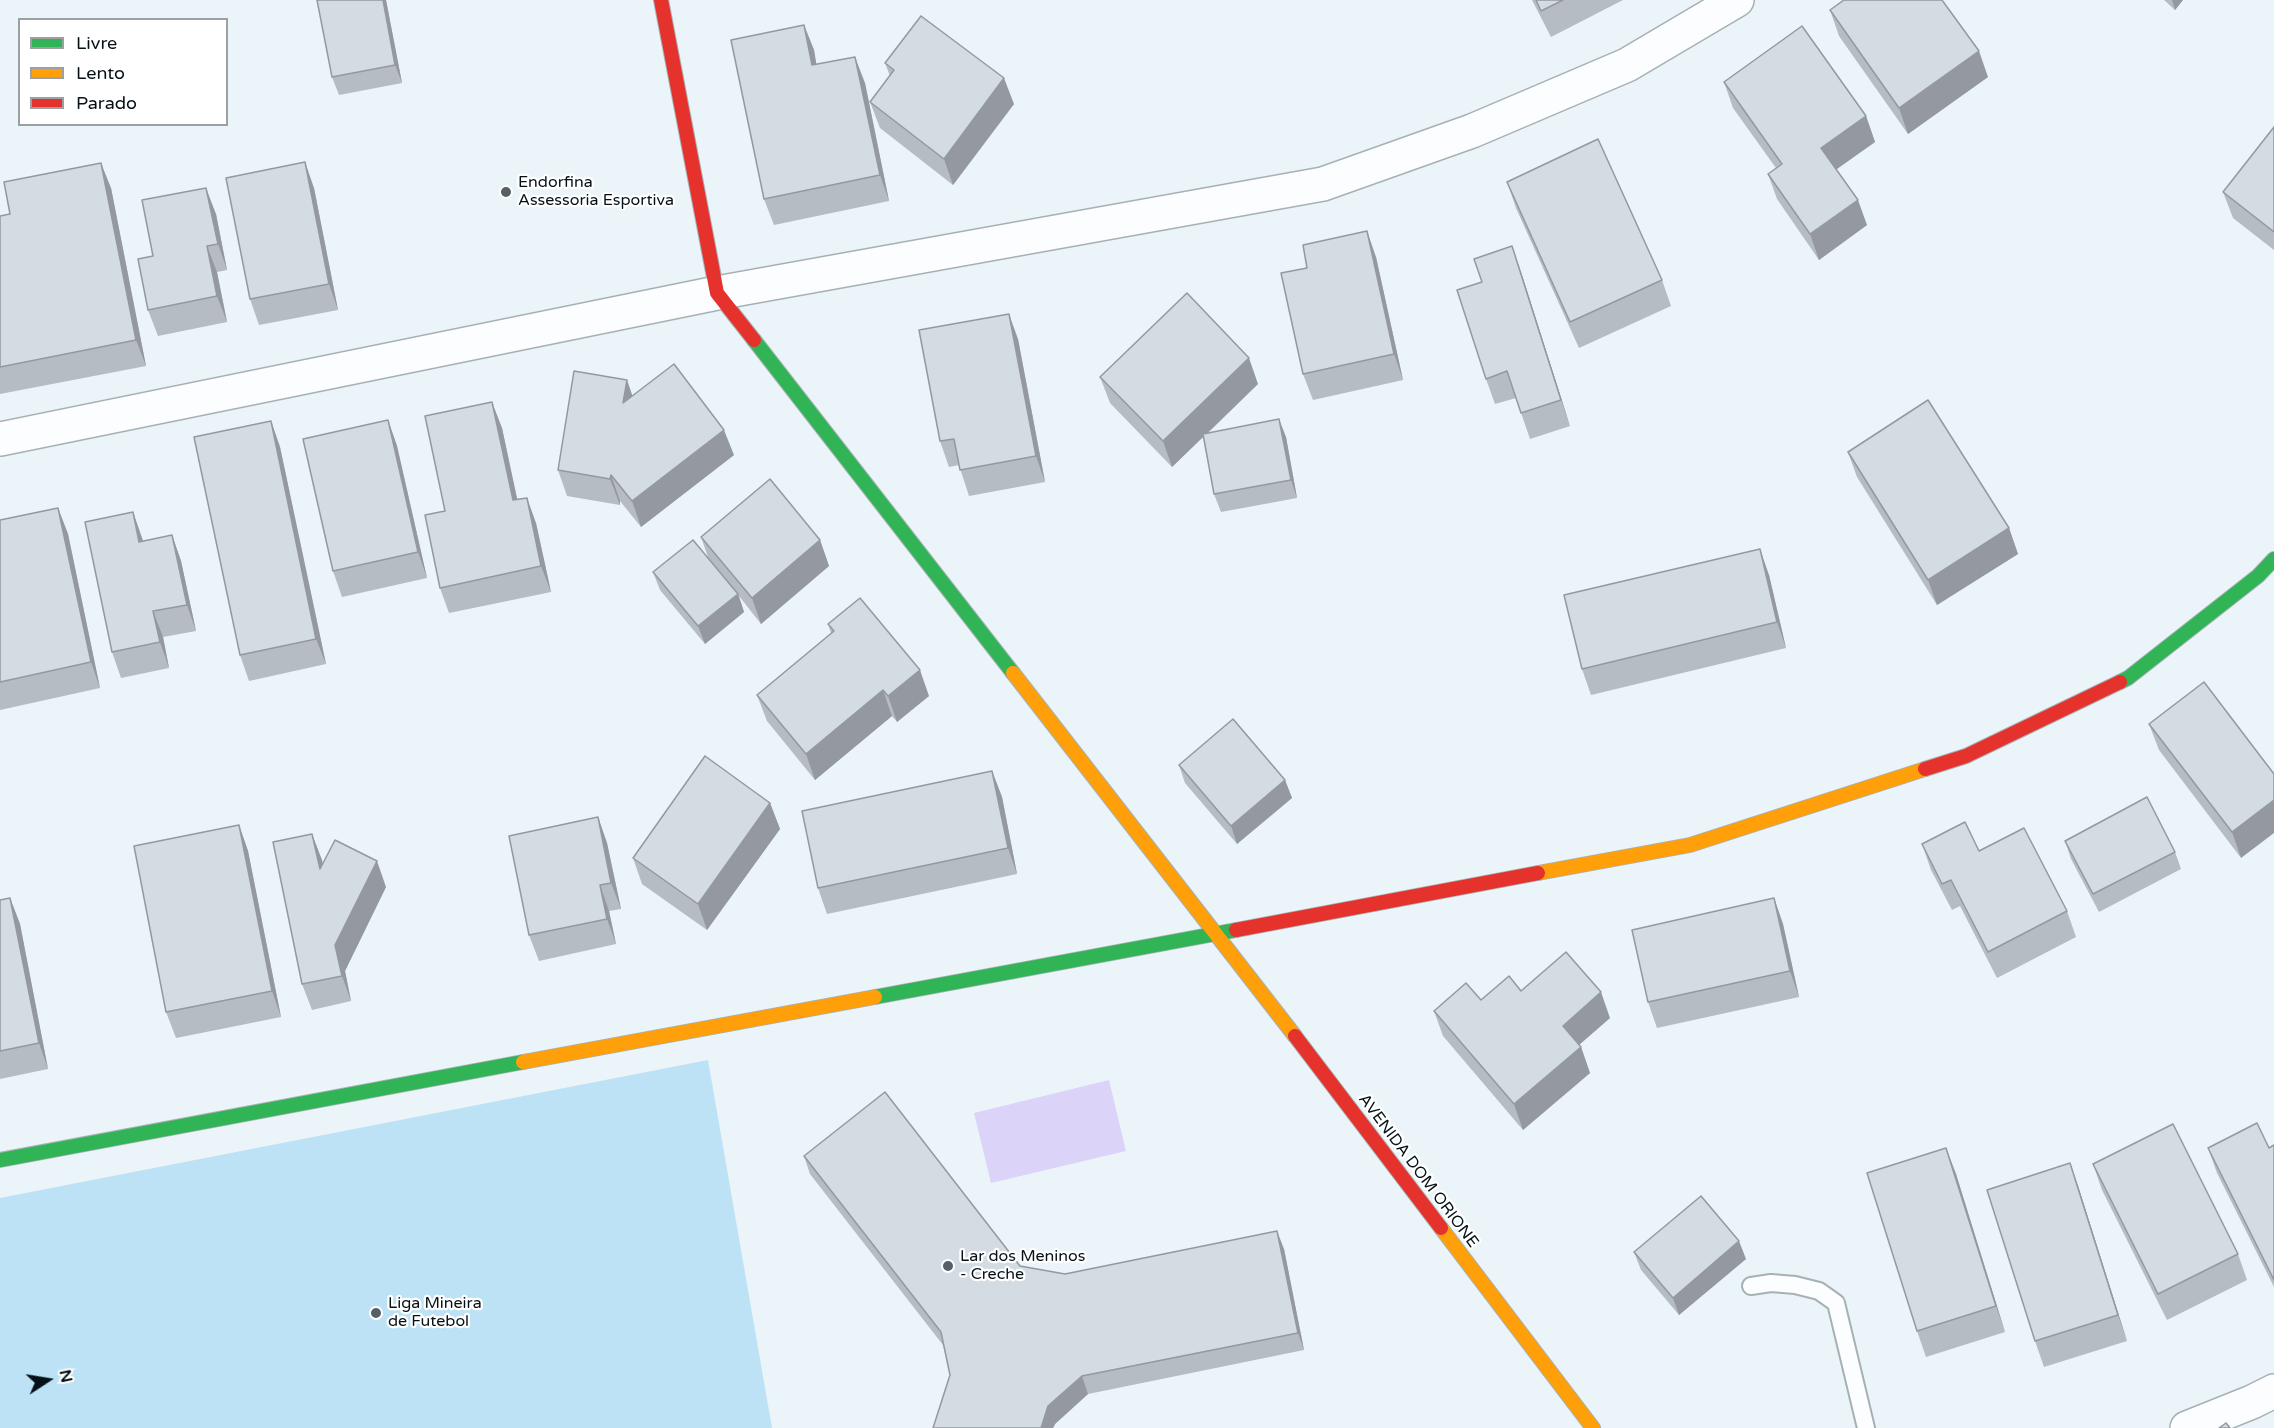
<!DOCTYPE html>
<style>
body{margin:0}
#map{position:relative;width:2274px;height:1428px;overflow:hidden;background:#ebf4f8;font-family:"Varela Round",sans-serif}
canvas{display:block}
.legend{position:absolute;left:18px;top:18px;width:210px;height:108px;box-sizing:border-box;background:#fff;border:2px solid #9ba0a2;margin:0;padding:8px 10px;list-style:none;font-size:18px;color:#051117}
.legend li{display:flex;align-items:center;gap:12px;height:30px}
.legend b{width:30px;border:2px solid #9ba0a2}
.north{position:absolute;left:18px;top:1350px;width:60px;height:60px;-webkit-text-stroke:4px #fff;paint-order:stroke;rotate:78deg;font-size:16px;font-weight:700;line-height:24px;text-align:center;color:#051117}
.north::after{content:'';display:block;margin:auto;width:21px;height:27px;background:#051117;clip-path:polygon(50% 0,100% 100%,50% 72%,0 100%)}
</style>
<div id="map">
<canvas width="2274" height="1428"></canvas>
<ul class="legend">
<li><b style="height:8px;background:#30b455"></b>Livre</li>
<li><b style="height:8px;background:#ff9f0a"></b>Lento</li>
<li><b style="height:8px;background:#e5322d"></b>Parado</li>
</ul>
<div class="north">N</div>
</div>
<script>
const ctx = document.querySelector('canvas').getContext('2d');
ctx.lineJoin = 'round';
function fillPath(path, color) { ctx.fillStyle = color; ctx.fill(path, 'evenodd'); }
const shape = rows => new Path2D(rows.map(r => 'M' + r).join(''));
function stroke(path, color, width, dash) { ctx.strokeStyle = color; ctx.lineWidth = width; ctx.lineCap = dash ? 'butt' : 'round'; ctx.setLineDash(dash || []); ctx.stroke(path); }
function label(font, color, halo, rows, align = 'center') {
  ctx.font = font + ' "Varela Round",sans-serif'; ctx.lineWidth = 4.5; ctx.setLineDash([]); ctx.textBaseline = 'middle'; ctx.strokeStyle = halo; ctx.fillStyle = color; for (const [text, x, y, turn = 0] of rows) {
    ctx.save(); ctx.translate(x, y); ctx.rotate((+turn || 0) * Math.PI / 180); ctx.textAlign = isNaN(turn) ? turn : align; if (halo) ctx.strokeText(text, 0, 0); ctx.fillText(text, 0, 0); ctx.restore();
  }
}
fillPath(shape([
 [708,1060,772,1428,0,1428,0,1198]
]), '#bee2f5');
fillPath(shape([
 [1109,1080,1126,1151,991,1183,974,1113]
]), '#dcd4f8');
const lane = shape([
 [1751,1286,1771,1283,1795,1285,1819,1291,1836,1303,1866,1428]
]);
const street = shape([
 [0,439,717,293,1323,184,1472,131,1627,65,1737,0],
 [2187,1428,2252,1402,2274,1391]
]);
const fast = shape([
 [754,340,1013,673],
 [2120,682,2128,678,2258,576,2274,559],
 [875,997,1236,930],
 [0,1160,523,1062]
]);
const slow = shape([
 [1013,673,1295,1036],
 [1538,873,1690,845,1925,769],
 [523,1062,875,997],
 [1441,1228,1593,1428]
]);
const jam = shape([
 [661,0,717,293,754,340],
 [1925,769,1966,756,2120,682],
 [1236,930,1538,873],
 [1295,1036,1441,1228]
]);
stroke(lane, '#a6b1b6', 20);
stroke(street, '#a6b1b6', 36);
stroke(fast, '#a6b1b6', 16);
stroke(slow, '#a6b1b6', 16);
stroke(jam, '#a6b1b6', 16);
stroke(lane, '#fcfdfe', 16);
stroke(street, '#fcfdfe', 33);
stroke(fast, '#30b455', 14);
stroke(slow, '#ff9f0a', 14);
stroke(jam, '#e5322d', 14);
fillPath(shape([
 [317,0,386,0,402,83,339,95,332,77],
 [1532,0,1623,0,1551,37],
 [2164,0,2183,0,2175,10],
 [1830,10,1988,77,1908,134,1839,36],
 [804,25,814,50,816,65,865,83,889,201,774,225,764,199],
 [885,63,1014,104,953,185,880,128,870,102,890,76],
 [1724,82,1866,116,1875,142,1836,169,1867,225,1819,260,1777,199,1768,174,1776,168,1733,108],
 [2274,127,2274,250,2233,218,2223,192],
 [1507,182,1662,280,1671,306,1579,348,1516,208],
 [111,188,146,366,0,394,0,216],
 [314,188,338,310,259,325,250,299],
 [216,214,227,270,217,272,227,322,158,336,148,310,153,256],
 [1376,257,1403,380,1313,400,1303,374,1307,268],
 [1521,272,1570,426,1530,439,1516,398,1495,404,1486,379],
 [1018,339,1045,482,969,496,959,465,949,467,940,441],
 [1100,377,1258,384,1208,433,1286,437,1297,498,1221,512,1214,494,1203,437,1172,467,1110,403],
 [632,396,734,455,641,527,620,501,620,505,567,496,558,470],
 [388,420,397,446,427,578,342,597,333,571],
 [271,421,280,447,326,664,249,681,240,655],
 [502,428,517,500,536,523,551,592,449,613,440,588,445,511],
 [1848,452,2009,528,2018,554,1937,605,1857,477],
 [58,508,68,534,100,688,0,710,0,520],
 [133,512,143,541,172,535,181,561,196,631,163,637,169,668,121,678,112,652],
 [701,537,820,540,829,566,761,624,739,596,744,612,705,644,660,590,653,572,709,560],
 [1769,575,1786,648,1591,695,1582,669],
 [828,624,929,696,897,722,892,716,815,780,767,721,757,695,831,633],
 [2204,682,2241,858,2159,750,2149,724],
 [1179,765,1285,780,1292,798,1237,844,1185,783],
 [992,771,1002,797,1017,874,827,914,818,888],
 [770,803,780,829,707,930,642,884,633,858],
 [598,817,607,843,621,909,609,911,616,944,539,961,529,935],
 [239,825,248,851,281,1017,176,1038,166,1012],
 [312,834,323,864,386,887,345,971,351,1001,312,1010,302,984],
 [2065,841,2175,852,2181,869,2099,912,2071,859],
 [1922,844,1979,851,2067,911,2076,937,1997,978,1960,906,1952,910,1931,870],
 [10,898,20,924,48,1069,0,1079,0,900],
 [1774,898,1783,924,1799,997,1657,1028,1648,1002],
 [1521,991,1610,1018,1579,1045,1581,1047,1590,1073,1523,1130,1443,1036,1434,1011],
 [2274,1145,2274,1287,2217,1173,2208,1148,2269,1148],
 [1946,1148,1956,1174,2005,1332,1926,1357,1917,1331],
 [804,1156,1020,1266,1065,1274,1284,1249,1304,1350,1088,1394,1055,1424,1053,1428,933,1428,950,1375,943,1345,810,1174],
 [2070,1163,2079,1189,2127,1341,2044,1367,2035,1341],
 [2093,1164,2238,1254,2247,1280,2167,1320,2102,1190],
 [1634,1252,1746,1259,1679,1315,1641,1270]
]), '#b5bcc3');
fillPath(shape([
 [383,0,386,0,402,83,395,65],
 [2172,0,2183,0,2175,10],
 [804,25,814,50,821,91,812,65],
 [1979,51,1988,77,1908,134,1899,108],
 [855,57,865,83,889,201,880,175],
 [1004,78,1014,104,953,185,944,159],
 [1866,116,1875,142,1830,174,1821,148],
 [305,162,314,188,338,310,329,284],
 [101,163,111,188,146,366,136,340],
 [206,188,216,214,227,270,218,244],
 [1858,200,1867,225,1819,260,1810,234],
 [1367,231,1376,257,1403,380,1394,354],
 [207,246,217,272,227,322,217,296],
 [1512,246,1521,272,1570,426,1561,400],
 [1009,314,1018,339,1045,482,1036,456],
 [1249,358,1258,384,1172,467,1163,441],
 [627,380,636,406,623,403],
 [492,402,502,428,523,526,513,500],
 [1279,419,1286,437,1297,498,1291,480],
 [388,420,397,446,427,578,418,552],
 [271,421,280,447,326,664,316,639],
 [724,430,734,455,641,527,632,501],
 [611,475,620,501,620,505,610,479],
 [527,498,536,523,551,592,541,566],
 [58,508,68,534,100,688,91,662],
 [133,512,142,538,149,568,139,542],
 [2009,528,2018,554,1937,605,1928,580],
 [172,535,181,561,196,631,187,605],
 [820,540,829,566,761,624,752,598],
 [1760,549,1769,575,1786,648,1777,622],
 [738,594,744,612,705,644,698,626],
 [153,611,163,637,169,668,160,642],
 [920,670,929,696,897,722,888,696],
 [883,690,892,716,815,780,806,754],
 [992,771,1002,797,1017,874,1008,848],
 [1285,780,1292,798,1237,844,1231,826],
 [2274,800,2274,833,2241,858,2232,832],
 [770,803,780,829,707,930,698,904],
 [598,817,607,843,621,909,611,883],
 [239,825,248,851,281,1017,272,991],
 [312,834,322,860,329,895,320,869],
 [377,861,386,887,345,971,351,1001,342,976,335,945],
 [600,885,609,911,616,944,607,919],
 [10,898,20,924,48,1069,39,1043],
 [1774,898,1783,924,1799,997,1790,971],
 [1601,992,1610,1018,1572,1051,1563,1026],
 [1581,1047,1590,1073,1523,1130,1514,1104],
 [1946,1148,1956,1174,2005,1332,1996,1306],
 [2070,1163,2079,1189,2127,1341,2118,1315],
 [1277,1231,1284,1249,1304,1350,1298,1333],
 [1739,1241,1746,1259,1679,1315,1673,1298],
 [1082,1376,1088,1394,1055,1424,1053,1428,1041,1428,1048,1406]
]), '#94999f');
const building = shape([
 [317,0,383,0,395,65,332,77,317,0],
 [1536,0,1563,0,1541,11,1536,0],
 [1844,0,1942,0,1979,51,1899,108,1830,10,1844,0],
 [921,16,1004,78,944,159,870,102,894,70,885,63,921,16],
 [804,25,812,65,855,57,880,175,764,199,731,40,804,25],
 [1802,26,1866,116,1821,148,1858,200,1810,234,1768,174,1782,164,1724,82,1802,26],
 [2274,127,2274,232,2223,192,2274,127],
 [1598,139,1662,280,1570,322,1507,182,1598,139],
 [305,162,329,284,250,299,226,178,305,162],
 [101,163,136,340,0,367,0,216,10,214,4,182,101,163],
 [206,188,218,244,207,246,217,296,148,310,138,259,153,256,142,200,206,188],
 [1367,231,1394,354,1303,374,1281,273,1307,268,1303,245,1367,231],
 [1512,246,1561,400,1521,413,1507,371,1486,379,1457,290,1482,282,1474,259,1512,246],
 [1187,293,1249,358,1163,441,1100,377,1187,293],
 [1009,314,1036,456,960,470,954,439,940,441,919,330,1009,314],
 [674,364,724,430,632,501,611,475,610,479,558,470,574,371,627,380,623,403,674,364],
 [1928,400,2009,528,1928,580,1848,452,1928,400],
 [492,402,513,500,527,498,541,566,440,588,425,515,445,511,425,416,492,402],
 [1279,419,1291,480,1214,494,1203,434,1279,419],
 [388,420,418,552,333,571,303,439,388,420],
 [271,421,316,639,240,655,194,437,271,421],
 [770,479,820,540,752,598,701,537,770,479],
 [58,508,91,662,0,682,0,520,58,508],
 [133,512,139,542,172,535,187,605,153,611,160,642,112,652,85,522,133,512],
 [693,540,738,594,698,626,653,572,693,540],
 [1760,549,1777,622,1582,669,1564,595,1760,549],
 [860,598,920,670,888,696,883,690,806,754,757,695,834,631,828,624,860,598],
 [2204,682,2274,774,2274,800,2232,832,2149,724,2204,682],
 [1233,719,1285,780,1231,826,1179,765,1233,719],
 [705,756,770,803,698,904,633,858,705,756],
 [992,771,1008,848,818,888,802,811,992,771],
 [2147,797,2175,852,2093,894,2065,841,2147,797],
 [598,817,611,883,600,885,607,919,529,935,509,836,598,817],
 [1965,822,1979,851,2024,828,2067,911,1988,952,1951,880,1942,884,1922,844,1965,822],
 [239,825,272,991,166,1012,134,846,239,825],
 [312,834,320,869,335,840,377,861,335,945,342,976,302,984,273,842,312,834],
 [10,898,39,1043,0,1051,0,900,10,898],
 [1774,898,1790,971,1648,1002,1632,930,1774,898],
 [1566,952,1601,992,1563,1026,1581,1047,1514,1104,1434,1011,1466,983,1481,1000,1509,976,1521,991,1566,952],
 [885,1092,1020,1266,1065,1274,1277,1231,1298,1333,1082,1376,1048,1406,1041,1428,933,1428,950,1375,941,1332,804,1156,885,1092],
 [2257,1123,2269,1148,2274,1145,2274,1280,2208,1148,2257,1123],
 [2173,1124,2238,1254,2158,1294,2093,1164,2173,1124],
 [1946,1148,1996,1306,1917,1331,1867,1173,1946,1148],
 [2070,1163,2118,1315,2035,1341,1987,1190,2070,1163],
 [1701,1196,1739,1241,1673,1298,1634,1252,1701,1196],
 [2226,1423,2230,1428,2219,1428,2226,1423]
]);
fillPath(building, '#d3dbe3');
stroke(building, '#94999f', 1.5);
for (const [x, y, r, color] of [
 [506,192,6,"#566066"],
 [948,1266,6,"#566066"],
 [376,1313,6,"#566066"]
]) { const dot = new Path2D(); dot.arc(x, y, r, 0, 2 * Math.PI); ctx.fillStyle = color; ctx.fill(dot); stroke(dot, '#fff', 2); }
label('16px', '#051117', '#fff', [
 ["Endorfina",518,183],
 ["Assessoria Esportiva",518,201],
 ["Lar dos Meninos",960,1257],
 ["- Creche",960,1275],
 ["Liga Mineira",388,1304],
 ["de Futebol",388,1322]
], 'left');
label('16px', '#051117', '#fff', [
 ["AVENIDA DOM ORIONE",1418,1171,53]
]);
</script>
